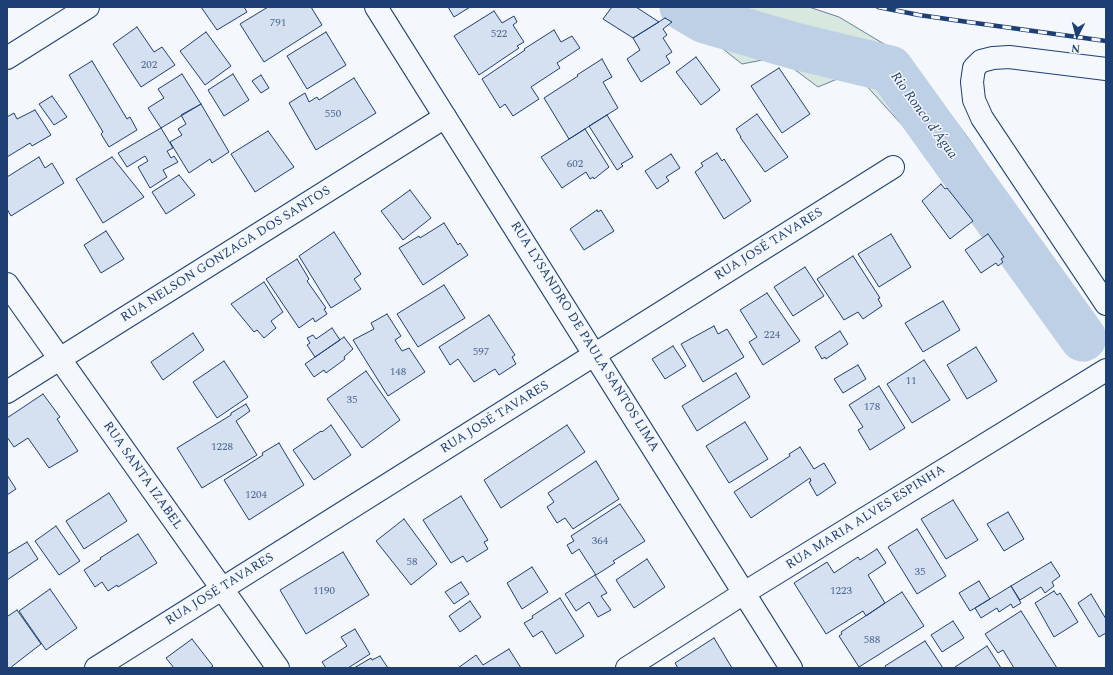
<!DOCTYPE html>
<meta charset="utf-8">
<style>
body{margin:0}
#map{position:relative;width:1113px;height:675px;overflow:hidden;background:#f4f7fb;font-family:Spectral,serif}
canvas{display:block}
.frame{position:absolute;inset:0;border:8px solid #1d3f73;pointer-events:none}
.north{position:absolute;left:1057px;top:16px;width:40px;height:40px;-webkit-text-stroke:3px #f4f7fb;paint-order:stroke;rotate:186deg;font-size:11px;font-weight:700;line-height:16px;text-align:center;color:#1d3f73}
.north::after{content:'';display:block;margin:auto;width:14px;height:18px;background:#1d3f73;clip-path:polygon(50% 0,100% 100%,50% 72%,0 100%)}
</style>
<div id="map">
<canvas width="1113" height="675"></canvas>
<div class="frame"></div>
<div class="north">N</div>
</div>
<script>
const ctx = document.querySelector('canvas').getContext('2d');
ctx.lineJoin = 'round';
function fillPath(path, color) { ctx.fillStyle = color; ctx.fill(path, 'evenodd'); }
const shape = rows => new Path2D(rows.map(r => 'M' + r).join(''));
function stroke(path, color, width, dash) { ctx.strokeStyle = color; ctx.lineWidth = width; ctx.lineCap = dash ? 'butt' : 'round'; ctx.setLineDash(dash || []); ctx.stroke(path); }
function label(font, color, halo, rows, align = 'center') {
  ctx.font = font + ' Spectral,serif'; ctx.lineWidth = 3; ctx.setLineDash([]); ctx.textBaseline = 'middle'; ctx.strokeStyle = halo; ctx.fillStyle = color; for (const [text, x, y, turn = 0] of rows) {
    ctx.save(); ctx.translate(x, y); ctx.rotate((+turn || 0) * Math.PI / 180); ctx.textAlign = isNaN(turn) ? turn : align; if (halo) ctx.strokeText(text, 0, 0); ctx.fillText(text, 0, 0); ctx.restore();
  }
}
const green = shape([
 [670,7,809,7,839,17,909,59,969,139,1070,288,1085,317,1058,320,971,201,854,72,818,87,778,57,742,64,670,7]
]);
fillPath(green, '#d7e8df');
stroke(green, '#687fa3', 1);
stroke(shape([
 [683,7,705,20,795,46,890,69,1083,338]
]), '#bed0e5', 47);
const building = shape([
 [201,7,244,7,247,12,217,30,201,7],
 [268,7,311,7,322,25,264,62,240,24,268,7],
 [448,7,470,7,454,17,448,7],
 [612,7,636,7,659,22,633,38,603,19,612,7],
 [494,11,502,23,514,16,517,22,513,25,524,42,517,46,519,48,479,75,454,36,494,11],
 [665,18,672,22,663,29,667,35,663,38,672,52,666,56,670,63,641,82,627,59,640,50,633,38,665,18],
 [137,27,154,52,162,47,175,65,141,87,113,44,137,27],
 [554,30,561,42,572,36,580,48,557,63,560,68,531,87,539,99,513,116,505,104,500,108,482,79,525,50,524,49,554,30],
 [206,32,231,66,205,85,180,51,206,32],
 [326,32,346,65,307,89,287,56,326,32],
 [696,57,720,90,701,105,676,72,696,57],
 [602,59,612,77,603,82,618,108,569,139,544,98,578,76,577,75,602,59],
 [92,61,127,119,130,117,137,130,109,147,101,134,103,132,69,75,92,61],
 [779,68,810,114,782,133,751,86,779,68],
 [182,74,201,104,161,128,148,108,164,98,158,89,182,74],
 [233,74,249,100,224,116,208,90,233,74],
 [261,75,269,88,261,93,252,81,261,75],
 [354,78,376,113,316,150,289,103,305,93,309,102,317,97,319,100,354,78],
 [52,96,67,117,54,125,39,104,52,96],
 [201,104,229,152,212,163,210,159,189,173,170,142,182,135,178,129,186,124,181,115,201,104],
 [35,110,51,135,32,146,30,143,7,157,7,117,14,113,17,119,35,110],
 [757,114,788,157,765,172,740,137,741,137,736,129,757,114],
 [607,115,633,157,621,164,623,166,617,170,589,126,607,115],
 [161,128,173,148,167,151,171,158,174,156,178,162,163,170,167,177,150,188,138,167,148,161,145,156,127,167,118,153,161,128],
 [585,129,609,167,594,179,593,177,590,179,586,172,562,188,541,157,585,129],
 [268,131,294,167,255,192,231,154,268,131],
 [717,153,722,161,724,159,751,201,724,219,695,172,703,166,701,163,717,153],
 [671,154,680,168,666,177,669,181,657,189,645,171,671,154],
 [39,157,45,168,52,163,64,183,11,216,7,209,7,177,39,157],
 [112,157,144,197,103,223,76,179,112,157],
 [179,175,195,195,166,214,152,192,179,175],
 [941,184,945,189,947,188,973,221,950,239,922,201,941,184],
 [410,190,431,218,403,240,381,211,410,190],
 [597,210,598,212,601,210,614,231,584,250,570,229,597,210],
 [444,223,458,245,460,243,468,255,423,285,399,248,419,236,420,238,444,223],
 [106,231,124,259,101,273,84,245,106,231],
 [334,232,361,274,354,279,361,289,331,308,299,256,334,232],
 [891,234,911,267,879,287,858,254,891,234],
 [988,234,1004,257,1001,259,1003,262,998,266,996,263,981,273,965,250,988,234],
 [853,256,880,298,878,299,882,306,863,319,858,312,844,320,817,279,853,256],
 [297,259,309,279,307,281,326,308,324,309,327,314,315,322,313,318,299,328,266,279,297,259],
 [805,267,824,296,793,316,774,287,805,267],
 [264,282,283,312,271,321,276,328,264,338,257,330,254,332,231,304,264,282],
 [444,285,465,318,418,347,397,314,444,285],
 [767,293,800,341,763,365,749,342,757,337,740,310,767,293],
 [943,301,960,330,923,352,905,323,943,301],
 [387,314,401,336,395,340,402,351,409,348,425,372,388,396,353,340,374,329,371,323,387,314],
 [489,315,515,355,512,357,516,364,499,375,495,369,474,382,458,359,450,365,439,347,489,315],
 [714,326,718,334,727,329,744,357,703,382,681,344,714,326],
 [332,328,340,340,315,357,307,345,310,343,307,338,313,335,316,339,332,328],
 [840,331,848,344,826,359,825,357,822,359,815,347,840,331],
 [193,333,204,350,163,380,151,362,193,333],
 [344,337,353,349,344,357,345,359,326,373,324,370,314,377,305,364,344,337],
 [673,346,686,366,665,379,652,359,673,346],
 [976,347,997,381,967,399,947,365,976,347],
 [924,360,950,400,912,423,887,384,924,360],
 [224,361,248,397,217,418,193,382,224,361],
 [858,365,866,379,843,393,834,379,858,365],
 [366,371,400,420,362,448,327,399,366,371],
 [736,373,750,397,697,431,682,406,736,373],
 [879,386,905,428,870,450,858,430,863,427,849,405,879,386],
 [43,394,60,417,57,419,78,451,49,468,28,438,14,447,7,437,7,418,43,394],
 [246,404,250,411,236,421,257,455,202,488,177,448,231,415,231,413,246,404],
 [745,422,768,459,729,483,706,446,745,422],
 [331,425,351,455,314,480,293,450,321,431,322,432,331,425],
 [567,425,585,452,501,508,484,480,567,425],
 [279,443,304,485,249,520,224,480,263,455,262,453,279,443],
 [800,447,814,469,824,463,836,483,817,496,809,482,811,481,810,478,751,518,734,492,790,456,789,454,800,447],
 [596,461,619,499,573,529,565,518,557,523,547,507,554,502,548,493,596,461],
 [7,475,16,489,7,495,7,475],
 [109,493,127,521,84,549,66,521,109,493],
 [461,496,488,540,484,542,488,549,467,562,463,556,451,563,423,520,461,496],
 [953,500,978,540,946,559,921,519,953,500],
 [620,504,645,541,613,561,615,563,596,575,579,549,572,554,567,545,574,541,571,536,620,504],
 [1008,512,1024,539,1004,551,987,524,1008,512],
 [404,519,437,564,411,585,376,541,404,519],
 [56,526,80,561,59,575,35,541,56,526],
 [917,529,946,576,917,594,888,547,917,529],
 [138,534,157,563,118,587,117,585,108,591,102,582,95,587,84,570,101,559,100,558,138,534],
 [27,542,38,559,7,580,7,554,27,542],
 [877,549,886,563,868,575,885,603,866,616,863,611,826,634,794,583,827,562,834,573,858,557,860,560,877,549],
 [343,552,369,595,306,634,280,590,343,552],
 [647,559,665,587,634,608,616,580,647,559],
 [1051,562,1060,576,1052,582,1054,586,1045,593,1041,587,1020,600,1011,586,1051,562],
 [532,567,548,592,522,609,507,583,532,567],
 [595,575,607,593,601,596,611,610,598,617,589,602,576,611,565,594,595,575],
 [979,581,990,599,970,611,959,593,979,581],
 [461,582,469,594,454,604,445,592,461,582],
 [1011,586,1021,603,1013,608,1011,604,999,612,997,608,981,618,975,608,1011,586],
 [50,589,77,628,46,650,19,611,50,589],
 [1054,591,1057,595,1060,593,1078,622,1054,637,1035,603,1054,591],
 [902,592,924,626,859,667,839,636,842,634,841,632,902,592],
 [1091,594,1106,619,1106,633,1099,637,1078,603,1091,594],
 [560,598,584,636,556,654,542,631,533,637,524,623,533,618,532,616,560,598],
 [470,601,481,617,460,632,449,616,470,601],
 [17,610,41,644,10,668,7,668,7,615,8,616,17,610],
 [1021,611,1057,668,1014,668,1003,650,998,653,985,634,1021,611],
 [953,621,964,638,942,652,931,635,953,621],
 [355,629,370,654,348,668,326,668,322,662,347,646,341,637,355,629],
 [714,638,732,668,678,668,675,663,714,638],
 [192,639,213,666,210,668,174,668,166,658,192,639],
 [925,641,943,668,886,668,885,666,925,641],
 [987,646,1001,668,955,668,955,667,987,646],
 [509,649,521,668,458,668,476,655,483,665,509,649],
 [380,656,388,668,354,668,371,658,372,660,380,656]
]);
fillPath(building, '#d5e0f0');
stroke(building, '#1d3f73', 1);
const minor = shape([
 [1106,69,1009,57,993,58,981,61,974,68,972,82,974,100,982,118,1106,304],
 [7,284,278,668],
 [7,392,445,117],
 [96,668,893,167],
 [627,668,744,593,1106,370]
]);
const tertiary = shape([
 [376,7,791,668],
 [7,58,88,7]
]);
stroke(minor, '#1d3f73', 24);
stroke(tertiary, '#1d3f73', 24);
stroke(minor, '#f4f7fb', 22);
stroke(tertiary, '#f4f7fb', 22);
const rail = shape([
 [878,7,919,15,968,22,1106,41]
]);
stroke(rail, '#1d3f73', 4.5);
stroke(rail, '#f4f7fb', 3, [9]);
label('11px', '#4b6792', null, [
 ["791",278,24],
 ["522",499,35],
 ["202",149,66],
 ["550",333,115],
 ["602",575,165],
 ["224",772,336],
 ["597",481,353],
 ["148",398,373],
 ["11",911,382],
 ["35",352,401],
 ["178",872,408],
 ["1228",222,448],
 ["1204",256,496],
 ["364",600,542],
 ["58",412,563],
 ["35",920,573],
 ["1190",324,592],
 ["1223",841,592],
 ["588",872,641]
]);
label('13px', '#1d3f73', '#f4f7fb', [
 ["RUA JOSÉ TAVARES",769,245,-32],
 ["RUA NELSON GONZAGA DOS SANTOS",226,255,-32],
 ["RUA LYSANDRO DE PAULA SANTOS LIMA",584,337,58],
 ["RUA JOSÉ TAVARES",495,418,-32],
 ["RUA SANTA IZABEL",142,476,55],
 ["RUA MARIA ALVES ESPINHA",866,518,-32],
 ["RUA JOSÉ TAVARES",220,590,-32]
]);
label('italic 14px', '#1d3f73', '#f4f7fb', [
 ["Rio Ronco d'Água",923,116,54]
]);
</script>
